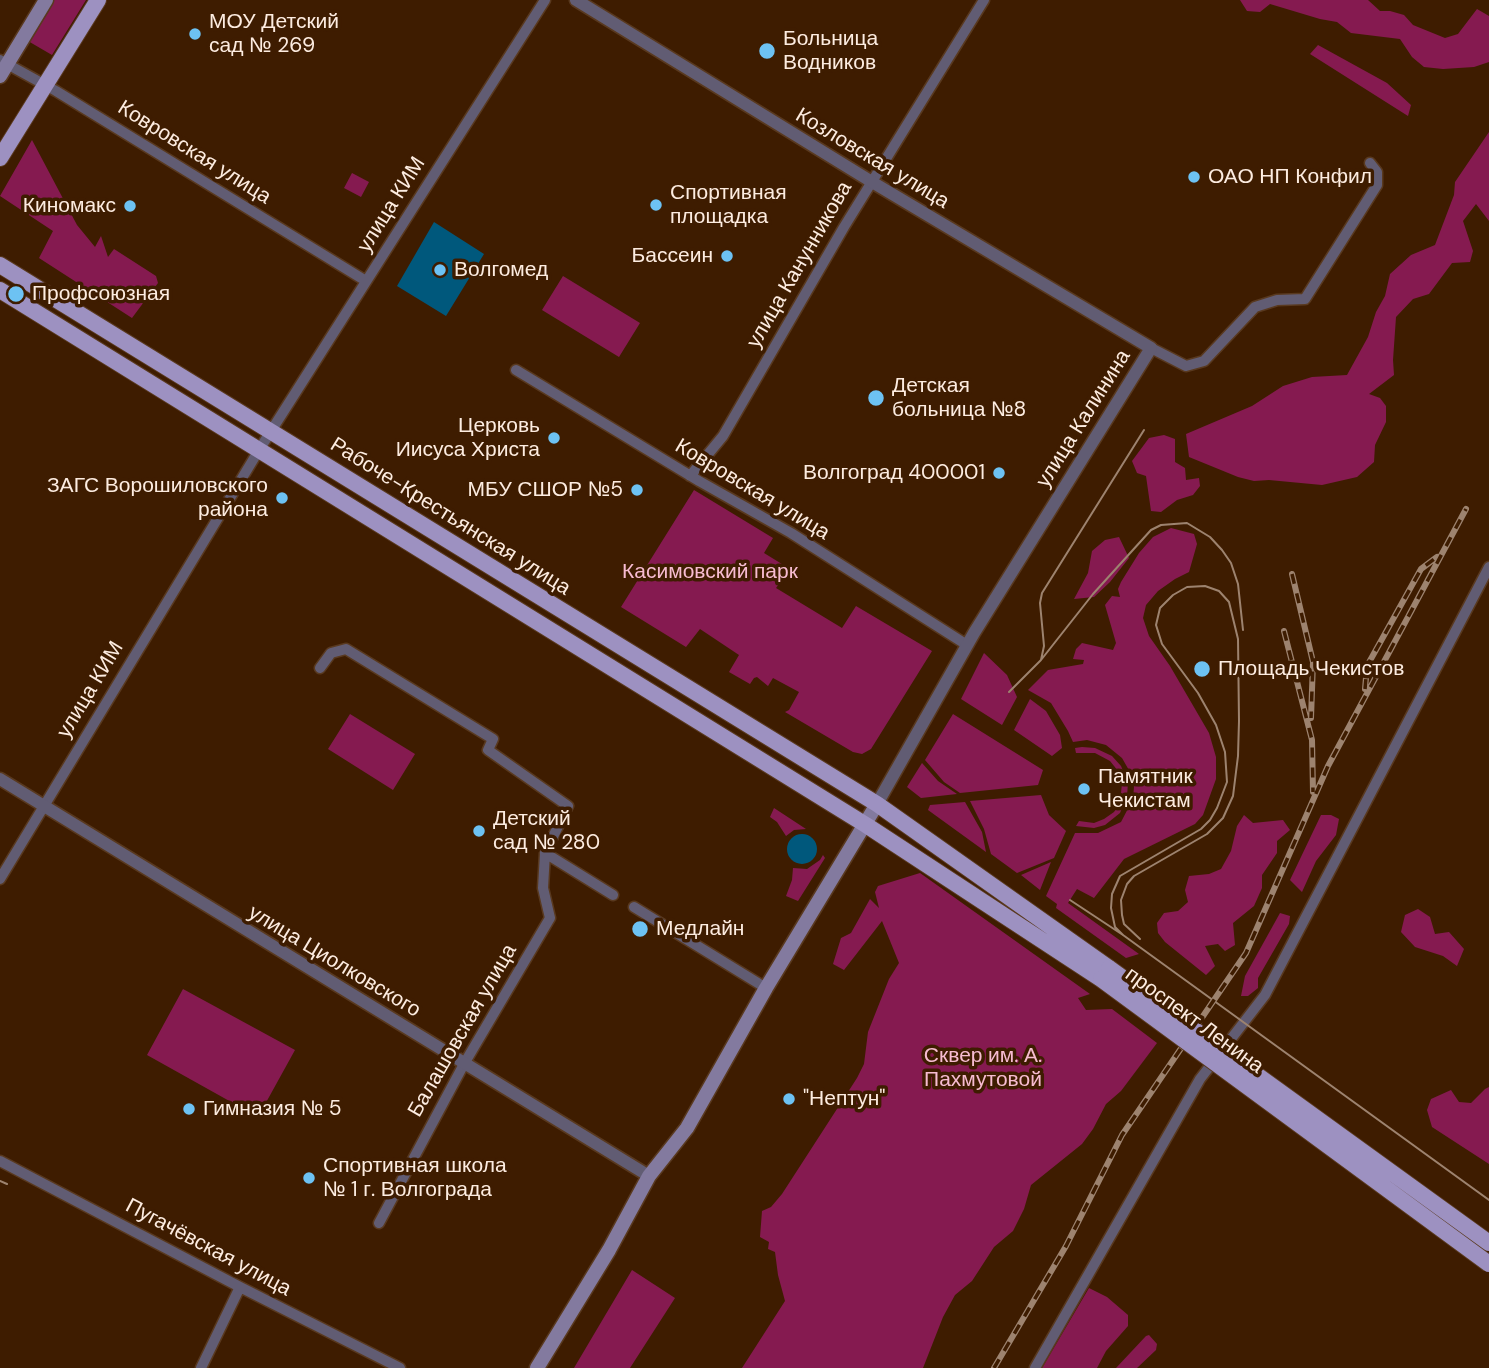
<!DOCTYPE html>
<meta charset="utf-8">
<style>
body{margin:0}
canvas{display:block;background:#3e1c00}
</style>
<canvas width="1489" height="1368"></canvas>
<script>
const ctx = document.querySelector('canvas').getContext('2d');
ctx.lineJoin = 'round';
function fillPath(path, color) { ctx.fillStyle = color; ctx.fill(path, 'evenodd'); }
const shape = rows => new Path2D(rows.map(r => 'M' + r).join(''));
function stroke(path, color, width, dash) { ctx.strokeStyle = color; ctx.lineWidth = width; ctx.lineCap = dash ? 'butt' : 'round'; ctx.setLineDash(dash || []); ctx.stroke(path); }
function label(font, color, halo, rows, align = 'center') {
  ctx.font = font + ' "DM Sans",sans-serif'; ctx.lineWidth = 7; ctx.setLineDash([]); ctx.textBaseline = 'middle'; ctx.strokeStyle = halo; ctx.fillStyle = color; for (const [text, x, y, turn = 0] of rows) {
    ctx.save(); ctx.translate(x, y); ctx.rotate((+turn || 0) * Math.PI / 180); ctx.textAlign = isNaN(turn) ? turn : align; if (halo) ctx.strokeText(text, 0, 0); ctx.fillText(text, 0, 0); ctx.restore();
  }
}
fillPath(shape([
 [53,0,86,0,52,55,28,41],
 [1240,0,1368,0,1380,11,1390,11,1404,15,1413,25,1445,38,1458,34,1477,9,1489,16,1489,62,1474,67,1443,69,1424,67,1412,57,1400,39,1351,33,1337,22,1320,19,1270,4,1260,12,1247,11],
 [1318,45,1387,83,1411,105,1408,116,1310,54],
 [1489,132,1489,221,1476,204,1463,221,1473,251,1470,262,1452,263,1429,294,1413,299,1396,317,1393,360,1394,375,1369,394,1380,398,1386,406,1386,422,1375,445,1374,462,1357,477,1322,485,1269,480,1254,481,1238,477,1189,457,1186,434,1252,406,1283,386,1312,377,1347,375,1368,337,1376,312,1385,296,1390,274,1411,255,1435,245,1454,195,1455,182],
 [32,140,77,225,95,247,101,236,108,257,114,249,156,276,158,283,132,318,39,258,53,231,0,196],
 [352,173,369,182,361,197,344,188],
 [563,276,640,323,619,357,542,310],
 [1164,435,1175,439,1175,462,1185,468,1186,480,1199,478,1200,486,1193,495,1177,500,1161,512,1151,511,1146,476,1137,473,1132,461,1149,438],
 [694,490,773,538,764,553,790,569,776,588,842,628,856,606,932,651,871,749,862,754,853,752,785,712,789,710,799,692,773,678,768,686,757,677,754,678,750,684,729,672,739,655,700,629,686,647,621,607],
 [1171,528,1194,534,1197,544,1189,572,1175,579,1158,591,1146,605,1143,618,1149,636,1170,666,1209,733,1216,757,1216,779,1203,815,1195,824,1124,859,1094,898,1077,889,1068,903,1139,954,1126,958,1056,908,1057,904,1046,896,1075,833,1098,833,1121,822,1133,799,1134,787,1130,772,1122,758,1106,745,1087,740,1073,742,1068,731,1051,703,1028,690,1048,670,1083,664,1084,660,1073,659,1076,649,1082,643,1113,650,1116,643,1105,605,1112,596,1120,597,1118,589,1121,582,1139,553,1153,537],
 [1119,537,1129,558,1110,582,1094,597,1074,599,1088,573,1092,551,1105,540],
 [984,653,1007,675,1017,697,1002,725,961,699],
 [1030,699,1046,711,1060,735,1062,748,1052,756,1014,730],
 [350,714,415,754,393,790,328,749],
 [953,714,1043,770,1038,785,960,793,944,782,925,760],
 [1082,747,1095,748,1112,756,1121,766,1128,783,1127,796,1120,813,1105,825,1094,828,1076,826,1079,821,1094,823,1104,819,1114,812,1120,803,1122,783,1118,771,1110,761,1095,753,1076,753,1075,748],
 [922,763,938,781,957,794,921,798,907,787],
 [1041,795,1049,815,1066,831,1054,858,1017,873,991,854,984,829,970,801],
 [965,802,982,832,986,852,928,810,930,805],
 [774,808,806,829,794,830,786,836,777,822,770,817],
 [1244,815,1253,823,1283,820,1290,830,1277,841,1277,853,1262,875,1262,888,1254,906,1233,923,1235,945,1225,951,1218,944,1205,946,1215,966,1206,975,1165,942,1158,933,1157,923,1164,913,1178,911,1188,902,1185,890,1189,876,1209,874,1221,869,1231,851,1237,826],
 [1321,815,1331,815,1339,819,1336,835,1316,861,1302,892,1290,880],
 [823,855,825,858,798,901,786,896,792,880,793,868,807,869,820,860],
 [1051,862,1040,890,1021,875],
 [920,873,1090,994,1078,998,1086,1010,1112,1009,1157,1043,1121,1091,1106,1104,1093,1129,1082,1144,1031,1185,1024,1209,1013,1231,994,1247,972,1281,955,1295,943,1317,923,1368,742,1368,785,1301,778,1275,775,1252,768,1249,769,1242,760,1237,762,1211,771,1207,782,1194,857,1078,864,1064,868,1032,889,979,899,963,882,921,844,970,833,964,841,938,851,933,870,899,879,908,875,892,878,886],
 [1418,909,1430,917,1435,934,1449,932,1464,949,1457,966,1443,956,1415,947,1401,932,1405,915],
 [1280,913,1290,916,1289,924,1258,978,1258,988,1248,996,1241,996,1245,976],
 [183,989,295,1050,258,1117,147,1055],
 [1489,1087,1489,1164,1432,1127,1427,1110,1431,1099,1451,1090,1459,1102,1471,1103,1485,1089],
 [632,1270,675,1298,630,1368,574,1368],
 [1089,1288,1107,1297,1128,1315,1128,1326,1106,1351,1097,1368,1042,1368],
 [1149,1335,1157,1344,1156,1350,1137,1368,1116,1368,1146,1336]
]), '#851a50');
fillPath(shape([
 [434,222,484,254,446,316,397,286],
 '787 849a15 15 0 1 1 30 0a15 15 0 1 1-30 0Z'
]), '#00587c');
const minor = shape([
 [0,60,56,91,366,281],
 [1151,348,1186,366,1204,361,1255,307,1277,300,1305,299,1377,185,1377,172,1370,163],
 [516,370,699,481,791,533,967,645],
 [690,476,723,436,844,227,984,0],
 [320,668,331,653,346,649,493,739,488,750,568,806,545,853,613,895],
 [0,879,259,450,545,0],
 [634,907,766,988],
 [0,1161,240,1287,400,1368],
 [379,1223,464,1064,550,918,543,888,545,853],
 [201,1368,240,1287],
 [1035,1368,1200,1079,1265,995,1489,567]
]);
const tertiary = shape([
 [576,0,872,182,1151,348,974,633,877,804],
 [0,779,649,1176]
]);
const secondary = shape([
 [0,76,46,0],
 [537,1368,609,1250,649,1176,687,1128,766,988,877,804]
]);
const primary = shape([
 [0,158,98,0],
 [0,265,877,804,1109,968],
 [0,290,866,825,1101,979]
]);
stroke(minor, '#59391f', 13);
stroke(tertiary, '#59391f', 15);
stroke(secondary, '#59391f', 17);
stroke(primary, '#59391f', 18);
stroke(minor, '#615c73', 10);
stroke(tertiary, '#615c73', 12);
stroke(secondary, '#837a9f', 14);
stroke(primary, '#9d91c1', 16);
stroke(shape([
 [1041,660,1044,646,1040,603,1042,593,1144,430],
 [1009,692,1041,660,1093,594,1151,530,1161,525,1187,523,1210,537,1222,550,1231,563,1238,584,1243,630],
 [1070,900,1123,935,1489,1200],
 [1123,935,1115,927,1111,908,1112,894,1120,876,1201,829,1210,820,1217,808,1227,782,1225,752,1216,725,1198,693,1162,644,1156,625,1160,608,1173,595,1187,587,1205,586,1219,591,1229,602,1238,639,1239,721,1238,756,1233,796,1223,818,1207,834,1134,876,1127,884,1121,900,1122,915,1124,924,1140,939],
 [0,1181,7,1184]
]), '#9d836f', 2);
const rail = shape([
 [1292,574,1313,662,1311,718],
 [1284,631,1312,740,1313,792],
 [1365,689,1367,666,1421,569,1437,557],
 [994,1368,1066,1246,1122,1135,1246,953,1328,766,1466,509]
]);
stroke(rail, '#9d836f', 6);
stroke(rail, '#3e1c00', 3.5, [10]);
const primaryBridge = shape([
 [1109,968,1489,1243],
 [1101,979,1489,1264]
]);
stroke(primaryBridge, '#59391f', 18, []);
stroke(primaryBridge, '#9d91c1', 16);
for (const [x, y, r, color] of [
 [195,34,7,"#6dc2f3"],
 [767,51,9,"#6dc2f3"],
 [1194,177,7,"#6dc2f3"],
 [656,205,7,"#6dc2f3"],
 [130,206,7,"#6dc2f3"],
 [727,256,7,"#6dc2f3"],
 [440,270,7,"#6dc2f3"],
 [16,294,9,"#6dc2f3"],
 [876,398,9,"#6dc2f3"],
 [554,438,7,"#6dc2f3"],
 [999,473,7,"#6dc2f3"],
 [637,490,7,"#6dc2f3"],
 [282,498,7,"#6dc2f3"],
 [1202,669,9,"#6dc2f3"],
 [1084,789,7,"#6dc2f3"],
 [479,831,7,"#6dc2f3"],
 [640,929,9,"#6dc2f3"],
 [789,1099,7,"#6dc2f3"],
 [189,1109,7,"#6dc2f3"],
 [309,1178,7,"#6dc2f3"]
]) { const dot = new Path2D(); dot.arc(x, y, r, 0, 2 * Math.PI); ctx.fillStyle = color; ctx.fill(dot); stroke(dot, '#3e1c00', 2.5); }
label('21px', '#fdece0', '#3e1c00', [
 ["МОУ Детский",209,22],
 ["сад № 269",209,46],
 ["Больница",783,39],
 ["Водников",783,63],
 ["ОАО НП Конфил",1208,177],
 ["Спортивная",670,193],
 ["площадка",670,217],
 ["Киномакс",116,206,"right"],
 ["Бассеин",713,256,"right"],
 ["Волгомед",454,270],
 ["Профсоюзная",32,294],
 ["Детская",892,386],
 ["больница №8",892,410],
 ["Церковь",540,426,"right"],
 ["Иисуса Христа",540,450,"right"],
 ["Волгоград 400001",985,473,"right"],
 ["ЗАГС Ворошиловского",268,486,"right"],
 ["района",268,510,"right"],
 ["МБУ СШОР №5",623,490,"right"],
 ["Площадь Чекистов",1218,669],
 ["Памятник",1098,777],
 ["Чекистам",1098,801],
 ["Детский",493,819],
 ["сад № 280",493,843],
 ["Медлайн",656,929],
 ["\"Нептун\"",803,1099],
 ["Гимназия № 5",203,1109],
 ["Спортивная школа",323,1166],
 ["№ 1 г. Волгограда",323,1190]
], 'left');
label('21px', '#fdece0', '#3e1c00', [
 ["Ковровская улица",194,153,32],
 ["Козловская улица",872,159,31],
 ["улица КИМ",392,205,-58],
 ["улица Канунникова",800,265,-60],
 ["улица Калинина",1084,419,-58],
 ["Ковровская улица",752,490,31],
 ["Рабоче-Крестьянская улица",450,517,32],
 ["улица КИМ",91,690,-59],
 ["улица Циолковского",334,962,31],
 ["проспект Ленина",1194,1021,36],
 ["Балашовская улица",463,1031,-60],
 ["Пугачёвская улица",208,1248,28]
]);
label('21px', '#f7bcd1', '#3e1c00', [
 ["Касимовский парк",710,572],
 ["Сквер им. А.",983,1056],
 ["Пахмутовой",983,1080]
]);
</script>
